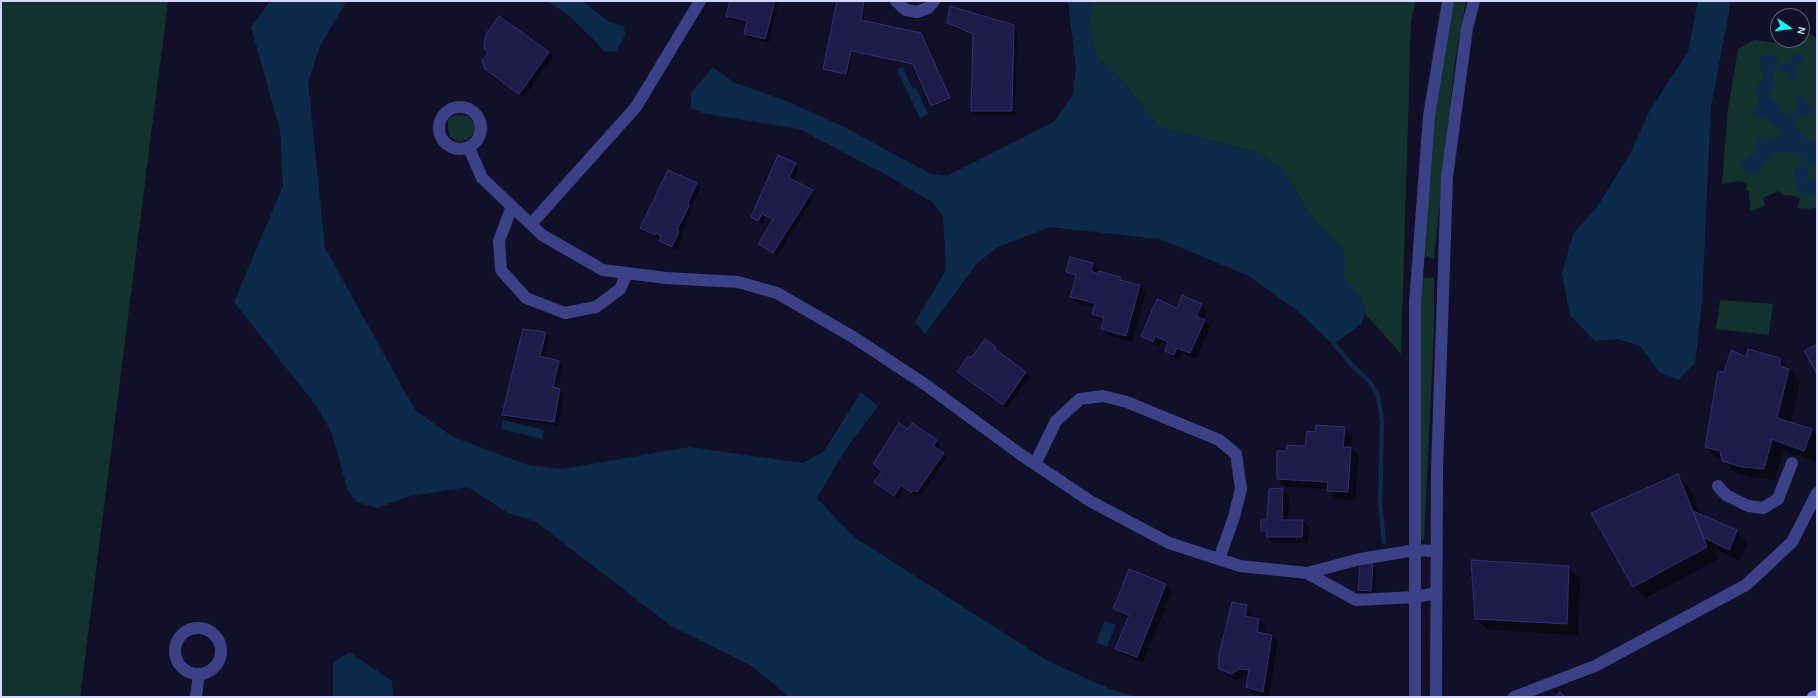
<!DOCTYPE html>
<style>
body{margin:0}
#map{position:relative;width:1818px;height:698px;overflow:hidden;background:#111028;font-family:Karla,sans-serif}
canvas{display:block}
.frame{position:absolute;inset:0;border:2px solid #d6d7ff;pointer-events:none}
.north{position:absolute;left:1770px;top:8px;width:40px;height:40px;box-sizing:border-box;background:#111028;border:1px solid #60607e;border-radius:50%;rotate:103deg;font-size:11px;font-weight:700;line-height:16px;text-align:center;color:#d6d7ff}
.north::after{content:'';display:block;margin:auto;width:14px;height:18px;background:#03fffa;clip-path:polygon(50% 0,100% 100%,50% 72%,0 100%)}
</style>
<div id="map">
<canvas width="1818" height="698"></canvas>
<div class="frame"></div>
<div class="north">N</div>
</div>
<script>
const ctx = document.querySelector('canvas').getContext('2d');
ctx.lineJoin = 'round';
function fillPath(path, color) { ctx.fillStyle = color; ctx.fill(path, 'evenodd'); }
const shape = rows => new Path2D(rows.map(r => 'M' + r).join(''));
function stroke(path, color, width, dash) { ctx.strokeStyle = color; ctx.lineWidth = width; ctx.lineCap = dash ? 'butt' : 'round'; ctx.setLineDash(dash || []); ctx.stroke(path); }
fillPath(shape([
 [1,1,168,1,80,697,1,697],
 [1094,1,1416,1,1411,20,1401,354,1365,314,1361,297,1344,278,1344,250,1313,218,1282,168,1255,152,1159,127,1120,78,1095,55,1089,23],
 [1453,1,1466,1,1455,60,1434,259,1424,257,1433,130],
 [1802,31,1814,36,1817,40,1817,207,1810,209,1797,208,1800,198,1790,195,1786,196,1778,191,1763,198,1765,206,1750,211,1749,192,1746,190,1747,183,1739,181,1722,184,1728,109,1738,49,1754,40,1785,44,1799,43,1802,40],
 [456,115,467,116,475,124,475,132,468,139,459,142,450,137,448,129,448,119],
 [1421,277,1434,278,1434,330,1424,540,1421,540],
 [1720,300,1773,304,1769,335,1716,329]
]), '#13322d');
fillPath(shape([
 [270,1,347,1,320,46,308,82,325,248,415,410,453,437,528,465,562,469,689,447,803,463,824,451,861,392,878,406,845,450,817,498,854,537,1046,660,1110,689,1137,697,789,697,752,666,671,626,535,521,508,513,468,487,410,496,377,508,357,502,348,491,332,434,318,408,234,302,283,186,280,130,251,27],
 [547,1,583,1,607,21,624,26,625,36,616,51,604,52,596,42,567,14],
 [1068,1,1094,1,1089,23,1095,55,1120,78,1159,127,1255,152,1282,168,1313,218,1344,250,1344,277,1361,297,1365,314,1361,324,1334,344,1331,343,1299,312,1249,276,1160,239,1050,227,998,247,977,263,925,334,915,322,946,270,943,216,932,202,883,173,799,129,702,113,691,108,691,93,713,67,733,82,789,102,844,127,931,174,947,176,1054,122,1073,94,1076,67],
 [1698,1,1731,1,1711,106,1702,302,1695,363,1678,380,1659,372,1640,346,1618,339,1595,341,1570,315,1562,273,1573,234,1597,207,1630,154,1650,110,1688,52],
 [1767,53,1777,57,1778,59,1773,77,1775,82,1775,87,1770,91,1770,97,1780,104,1782,111,1801,132,1803,139,1817,144,1817,165,1811,165,1804,161,1797,154,1779,152,1770,160,1765,160,1758,172,1752,174,1746,172,1744,169,1742,162,1755,153,1757,140,1763,136,1770,141,1775,140,1780,132,1778,127,1771,124,1768,117,1756,117,1753,112,1759,102,1756,89,1764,76,1759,67,1759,61,1762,55],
 [1796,53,1802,53,1804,57,1802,62,1796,67,1796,79,1793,80,1790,79,1786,71,1778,71,1779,62,1785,64,1789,62,1792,60,1792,55],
 [903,67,913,89,916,88,928,114,920,118,897,70],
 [1800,95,1804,96,1805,101,1812,107,1811,113,1807,116,1802,115,1799,117,1796,124,1790,118,1790,115,1795,112,1797,108,1798,104,1796,98],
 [1802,162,1809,166,1809,172,1805,182,1809,183,1813,180,1817,179,1817,194,1802,195,1799,192,1794,177,1794,170,1802,165],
 [503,420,544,430,542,439,501,429],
 [1105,621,1116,625,1107,647,1096,642],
 [349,652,392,681,393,697,333,697,333,663]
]), '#0c2a4a');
fillPath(shape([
 [731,1,779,1,769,43,749,38,745,34,747,24,731,20,728,16],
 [838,1,863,1,866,4,862,21,921,34,950,100,933,107,914,65,853,52,848,75,825,70,824,69],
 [500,17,553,56,524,97,486,69],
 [948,23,1013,26,1017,30,1015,115,976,115,972,111,973,36,952,27],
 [795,164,799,168,793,181,812,190,816,194,777,256,759,244,773,220,766,217,762,224,752,217],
 [696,184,700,188,691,207,692,211,681,234,683,236,676,250,664,245,660,241,661,239,645,232,641,228],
 [1093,264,1099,270,1098,272,1120,278,1124,282,1140,286,1146,292,1132,342,1108,335,1102,329,1104,321,1099,320,1093,314,1095,307,1077,303,1071,296,1076,278,1067,272],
 [1201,305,1207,311,1203,320,1210,326,1196,359,1183,353,1180,360,1172,356,1166,350,1168,345,1161,342,1159,347,1148,342,1142,336,1177,309],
 [546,333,550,337,544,358,558,362,562,366,557,389,564,394,559,422,507,414,507,416,558,424,558,426,507,418,504,414],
 [985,340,996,348,1000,352,999,353,1030,377,1007,408,962,375],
 [1746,358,1779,359,1791,371,1800,381,1790,423,1812,430,1817,435,1816,462,1784,450,1775,480,1755,478,1735,473,1723,460,1718,459,1706,447,1725,373],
 [1344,427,1352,436,1351,448,1359,456,1355,500,1336,499,1328,489,1286,487,1278,479,1287,452,1306,447,1316,433],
 [908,431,936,441,940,445,937,449,947,457,921,495,918,493,916,496,905,489,898,499,879,486,883,471,874,464],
 [1678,476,1689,487,1701,516,1736,531,1748,543,1740,561,1713,547,1718,559,1646,598,1634,587,1592,514],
 [1283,490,1289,496,1288,521,1303,521,1309,527,1308,543,1273,543,1262,531],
 [1372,565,1376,569,1375,594,1363,594,1359,590],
 [1568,567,1580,579,1578,635,1488,630,1476,619],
 [1166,585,1172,591,1143,663,1122,654,1116,648,1129,618,1120,614,1114,608],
 [1246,606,1252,612,1251,618,1259,620,1265,626,1264,634,1272,636,1278,642,1269,697,1253,693,1247,687,1249,675,1245,674,1238,680,1226,675,1220,669],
 [1224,670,1236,675,1236,677,1224,673]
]), '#0007');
stroke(shape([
 [1334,344,1352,365,1370,382,1378,396,1382,420,1380,504,1384,542]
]), '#0c2a4a', 4.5);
const building = shape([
 [730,1,775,1,765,39,744,34,747,21,726,16,730,1],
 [837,1,864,1,861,20,921,33,950,98,931,106,913,64,851,51,846,74,823,69,837,1],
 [950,6,1014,25,1012,111,971,111,973,34,947,23,950,6],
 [499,16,549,52,519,94,485,69,482,60,488,53,484,47,486,34,499,16],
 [778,155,796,163,789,178,813,190,773,253,758,244,773,219,762,214,758,221,751,217,778,155],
 [668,170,697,183,688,203,689,206,677,230,679,231,672,247,659,241,661,236,656,233,655,235,640,228,668,170],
 [1070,257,1093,263,1091,271,1098,274,1099,271,1120,277,1120,280,1140,285,1126,336,1101,329,1104,318,1092,314,1095,303,1070,297,1076,275,1066,272,1070,257],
 [1182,295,1202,304,1196,316,1205,320,1190,353,1177,348,1174,355,1165,351,1168,342,1155,336,1153,342,1141,336,1157,299,1177,308,1182,295],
 [523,329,546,332,540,356,559,361,553,387,560,389,554,422,502,415,523,329],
 [985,339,996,347,995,349,1026,372,1003,405,957,372,968,356,971,358,985,339],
 [1817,344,1817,374,1804,351,1817,344],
 [1748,349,1780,358,1780,366,1789,369,1777,418,1812,429,1804,451,1772,439,1764,469,1742,467,1722,461,1720,451,1705,447,1718,371,1724,372,1731,350,1746,357,1748,349],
 [899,423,908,429,912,423,937,440,933,446,944,453,917,492,914,490,911,493,901,485,894,496,874,482,882,471,873,464,899,423],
 [1316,425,1345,427,1343,447,1351,447,1348,492,1327,491,1328,482,1277,479,1277,451,1286,451,1287,445,1305,446,1307,431,1315,432,1316,425],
 [1678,474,1707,547,1633,587,1591,513,1678,474],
 [1283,488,1282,520,1303,520,1302,537,1266,537,1267,531,1261,531,1261,520,1267,520,1269,489,1283,488],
 [1693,511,1737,530,1729,550,1703,537,1693,511],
 [1471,560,1569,566,1567,624,1475,619,1471,560],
 [1360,563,1373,564,1371,591,1358,590,1360,563],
 [1129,569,1166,584,1137,657,1115,649,1129,615,1113,609,1129,569],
 [1232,602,1247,605,1245,616,1259,619,1257,632,1272,635,1263,692,1246,687,1249,670,1239,669,1231,674,1219,669,1219,654,1232,602],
 [1560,692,1565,697,1555,697,1560,692]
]);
fillPath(building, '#201c49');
stroke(building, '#342e75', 1);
stroke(shape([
 [896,1,906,10,917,12,928,8,934,1],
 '439 128a21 21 0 1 1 42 0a21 21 0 1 1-42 0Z',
 [469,148,482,178,542,235,603,270,666,278,738,282,777,293,853,337,926,385,1020,454,1090,501,1169,543,1240,566,1307,573,1360,559,1416,550,1437,551],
 [512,206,499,241,501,270,526,298,565,313,596,307,620,289,627,273],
 [531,224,636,107,700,1],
 [1035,464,1056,421,1080,399,1103,396,1127,402,1219,440,1236,454,1241,489,1234,517,1219,559],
 [1718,486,1726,495,1748,506,1763,508,1778,499,1792,463],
 [1307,573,1356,600,1416,597,1436,593],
 '175 651a23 23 0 1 1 46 0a23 23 0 1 1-46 0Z',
 [196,697,199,674],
 [1415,697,1415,303,1429,116,1448,1],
 [1436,697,1437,469,1447,177,1467,28,1474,1],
 [1514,697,1595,666,1746,585,1792,542,1817,493]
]), '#3b4187', 12);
stroke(shape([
 [1813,697,1817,696]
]), '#6e7bff', 12);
</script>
